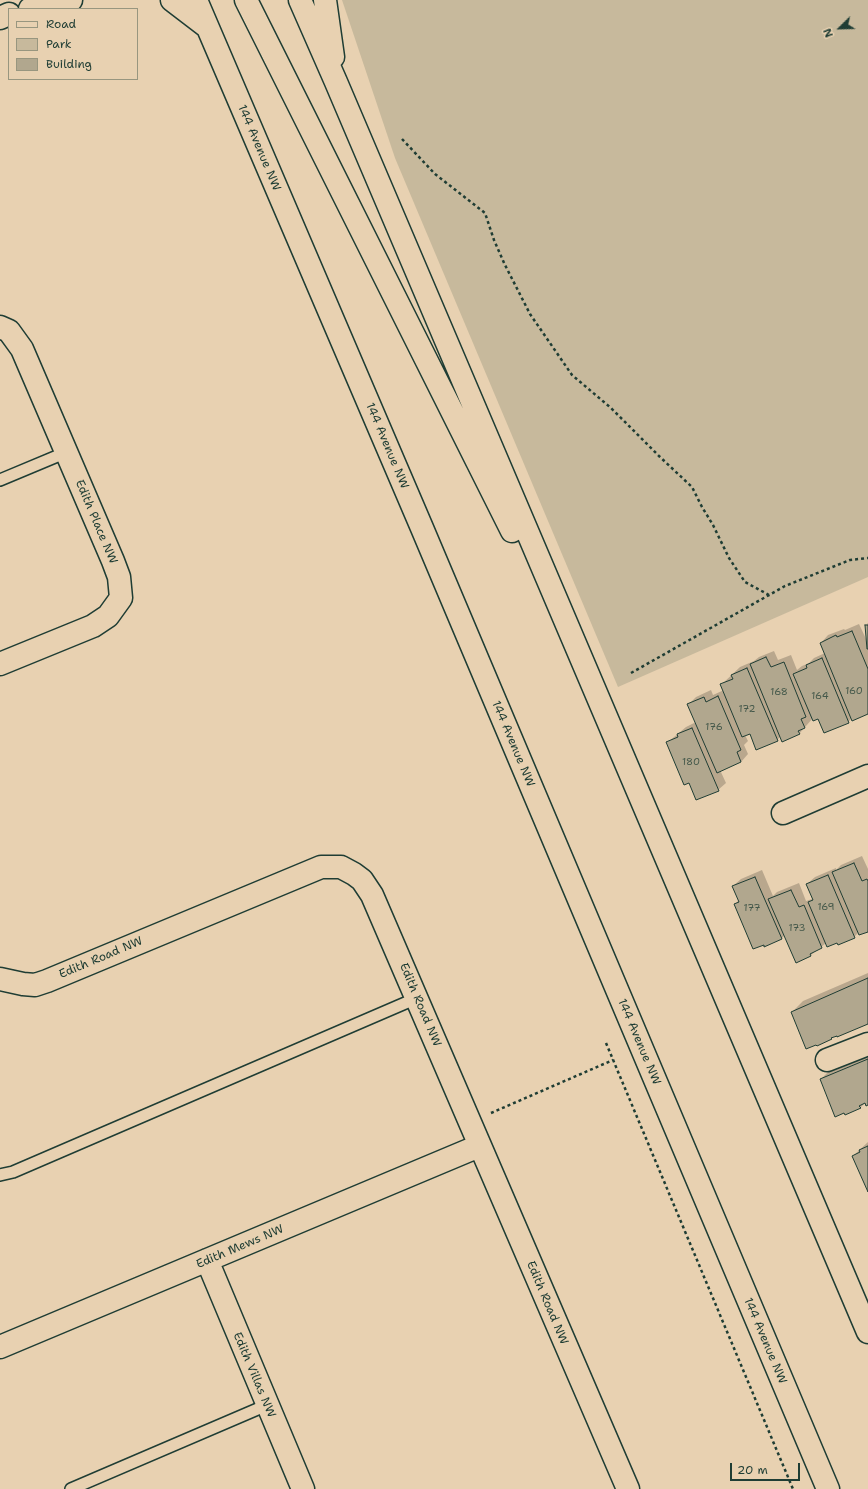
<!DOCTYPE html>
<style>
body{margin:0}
#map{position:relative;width:868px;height:1489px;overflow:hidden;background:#e8d1b1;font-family:"Shantell Sans",sans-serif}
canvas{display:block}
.legend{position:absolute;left:8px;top:8px;width:130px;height:72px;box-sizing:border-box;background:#e8d1b1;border:1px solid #98967f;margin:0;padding:5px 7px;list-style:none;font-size:12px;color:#1f3d34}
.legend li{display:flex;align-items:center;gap:8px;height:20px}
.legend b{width:20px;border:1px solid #98967f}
.north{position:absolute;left:820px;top:8px;width:40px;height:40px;-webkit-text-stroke:3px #e8d1b1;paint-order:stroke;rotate:247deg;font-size:11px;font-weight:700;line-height:16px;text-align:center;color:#1f3d34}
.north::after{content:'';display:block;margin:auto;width:14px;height:18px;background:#1f3d34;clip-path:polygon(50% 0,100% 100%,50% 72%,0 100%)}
.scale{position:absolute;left:730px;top:1463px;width:70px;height:18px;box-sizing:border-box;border:2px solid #1f3d34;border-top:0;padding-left:5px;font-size:12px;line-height:14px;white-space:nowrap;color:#1f3d34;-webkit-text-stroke:3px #e8d1b1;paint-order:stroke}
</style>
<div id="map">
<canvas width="868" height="1489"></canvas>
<ul class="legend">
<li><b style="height:5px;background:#e8d1b1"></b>Road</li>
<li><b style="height:11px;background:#c7b99c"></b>Park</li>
<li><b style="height:11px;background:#b1a78e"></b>Building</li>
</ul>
<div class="north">N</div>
<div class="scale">20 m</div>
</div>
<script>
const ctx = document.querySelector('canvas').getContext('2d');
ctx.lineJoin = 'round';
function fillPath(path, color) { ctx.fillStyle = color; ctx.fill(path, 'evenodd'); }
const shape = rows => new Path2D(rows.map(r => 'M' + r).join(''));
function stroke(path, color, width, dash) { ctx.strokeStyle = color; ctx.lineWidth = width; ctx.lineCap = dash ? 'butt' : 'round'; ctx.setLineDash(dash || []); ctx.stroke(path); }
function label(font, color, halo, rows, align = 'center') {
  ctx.font = font + ' "Shantell Sans",sans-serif'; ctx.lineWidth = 3; ctx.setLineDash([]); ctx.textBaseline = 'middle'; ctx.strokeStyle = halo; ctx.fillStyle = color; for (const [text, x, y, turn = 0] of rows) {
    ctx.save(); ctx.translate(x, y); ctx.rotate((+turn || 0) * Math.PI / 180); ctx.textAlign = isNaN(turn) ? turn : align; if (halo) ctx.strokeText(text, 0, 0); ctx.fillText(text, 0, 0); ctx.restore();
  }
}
fillPath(shape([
 [342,0,868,0,868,577,618,687,395,158]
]), '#c7b99c');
fillPath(shape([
 [868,623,868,713,852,718,848,722,819,718,813,718,799,734,781,736,777,740,750,733,745,735,748,741,744,745,748,754,741,762,720,770,726,783,718,790,689,781,668,742,686,727,696,722,688,705,696,697,711,690,713,695,724,690,721,685,740,667,754,661,759,657,774,651,778,660,791,655,797,670,802,666,809,663,814,658,825,653,821,643,828,635,844,629,845,630,859,624,867,641,866,625],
 [862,856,868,869,868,930,859,932,854,937,838,942,826,943,811,955,785,935,781,939,735,904,739,900,733,886,741,879,762,870,773,896,777,892,799,883,806,901,812,899,813,898,807,884,815,877,836,868,836,870,841,865],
 [868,973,868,1023,833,1036,831,1039,792,1012,803,1001],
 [868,1053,868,1104,866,1102,860,1108,821,1079,832,1068],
 [868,1142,868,1191,853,1156]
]), '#0003');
const building = shape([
 [865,625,868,625,868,649,867,649,865,625],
 [852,631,868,669,868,714,852,721,820,643,836,635,837,637,852,631],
 [766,657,771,667,784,662,806,717,801,719,805,728,798,731,800,734,782,742,750,664,766,657],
 [822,658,849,723,824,733,818,719,813,721,793,674,807,668,806,665,822,658],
 [747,668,778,741,756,750,750,734,742,737,720,684,733,679,731,675,747,668],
 [718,696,741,750,737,752,741,762,717,773,687,704,704,697,706,702,718,696],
 [692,728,719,791,696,800,689,783,684,785,666,742,678,737,677,734,692,728],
 [854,863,862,881,867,879,868,881,868,932,859,935,832,872,854,863],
 [828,875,855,938,838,945,837,943,827,947,808,902,813,900,806,884,828,875],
 [755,877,782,939,764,947,764,945,753,949,734,904,739,902,732,886,755,877],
 [791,890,799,907,804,905,822,948,810,954,811,956,796,963,768,899,791,890],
 [868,978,868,1024,837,1037,837,1036,831,1038,832,1039,817,1046,816,1045,806,1049,791,1012,868,978],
 [868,1059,868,1105,866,1106,865,1103,859,1106,861,1108,845,1115,844,1113,835,1117,820,1079,868,1059],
 [868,1146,868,1192,852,1156,860,1152,859,1150,868,1146]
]);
fillPath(building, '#b1a78e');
stroke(building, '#1f3d34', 1);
const lane = shape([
 [0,480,67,452],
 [0,1175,13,1172,417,998],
 [71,1489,267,1405]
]);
const street = shape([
 [0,327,9,331,22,349,113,561,119,577,121,598,108,616,93,626,0,664],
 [783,813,868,776],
 [0,979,23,984,35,985,47,981,321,867,341,867,354,874,362,880,372,895,628,1489],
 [827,1060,868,1044],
 [207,1260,303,1489],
 [0,1347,479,1146]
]);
const secondary = shape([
 [172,0,206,26],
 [196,0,422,528,828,1489],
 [246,0,512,531],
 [300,0,336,82,868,1332],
 [325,0,333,57],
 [30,9,71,0],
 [0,18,9,14]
]);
stroke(lane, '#1f3d34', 14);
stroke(street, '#1f3d34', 25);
stroke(secondary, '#1f3d34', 25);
stroke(shape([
 [402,139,435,174,485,213,494,240,505,265,530,314,572,375,611,408,660,457,692,487,702,507,713,525,729,558,745,582,769,595],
 [631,673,785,586,850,560,868,558],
 [606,1043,793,1489],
 [491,1113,613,1060]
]), '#1f3d34', 2.5, [3, 3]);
stroke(lane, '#e8d1b1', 11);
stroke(street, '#e8d1b1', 22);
stroke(secondary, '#e8d1b1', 22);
label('10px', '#44584a', null, [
 ["160",854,691],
 ["168",779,692],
 ["164",820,696],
 ["172",747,709],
 ["176",714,727],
 ["180",691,762],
 ["169",826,907],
 ["177",752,908],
 ["173",797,928]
]);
label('12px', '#1f3d34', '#e8d1b1', [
 ["144 Avenue NW",259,148,67],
 ["144 Avenue NW",387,446,67],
 ["Edith Place NW",96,522,67],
 ["144 Avenue NW",513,744,67],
 ["Edith Road NW",101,958,-23],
 ["Edith Road NW",420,1005,67],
 ["144 Avenue NW",639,1042,67],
 ["Edith Mews NW",240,1247,-23],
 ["Edith Road NW",547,1303,67],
 ["144 Avenue NW",765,1341,67],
 ["Edith Villas NW",254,1375,67]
]);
</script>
